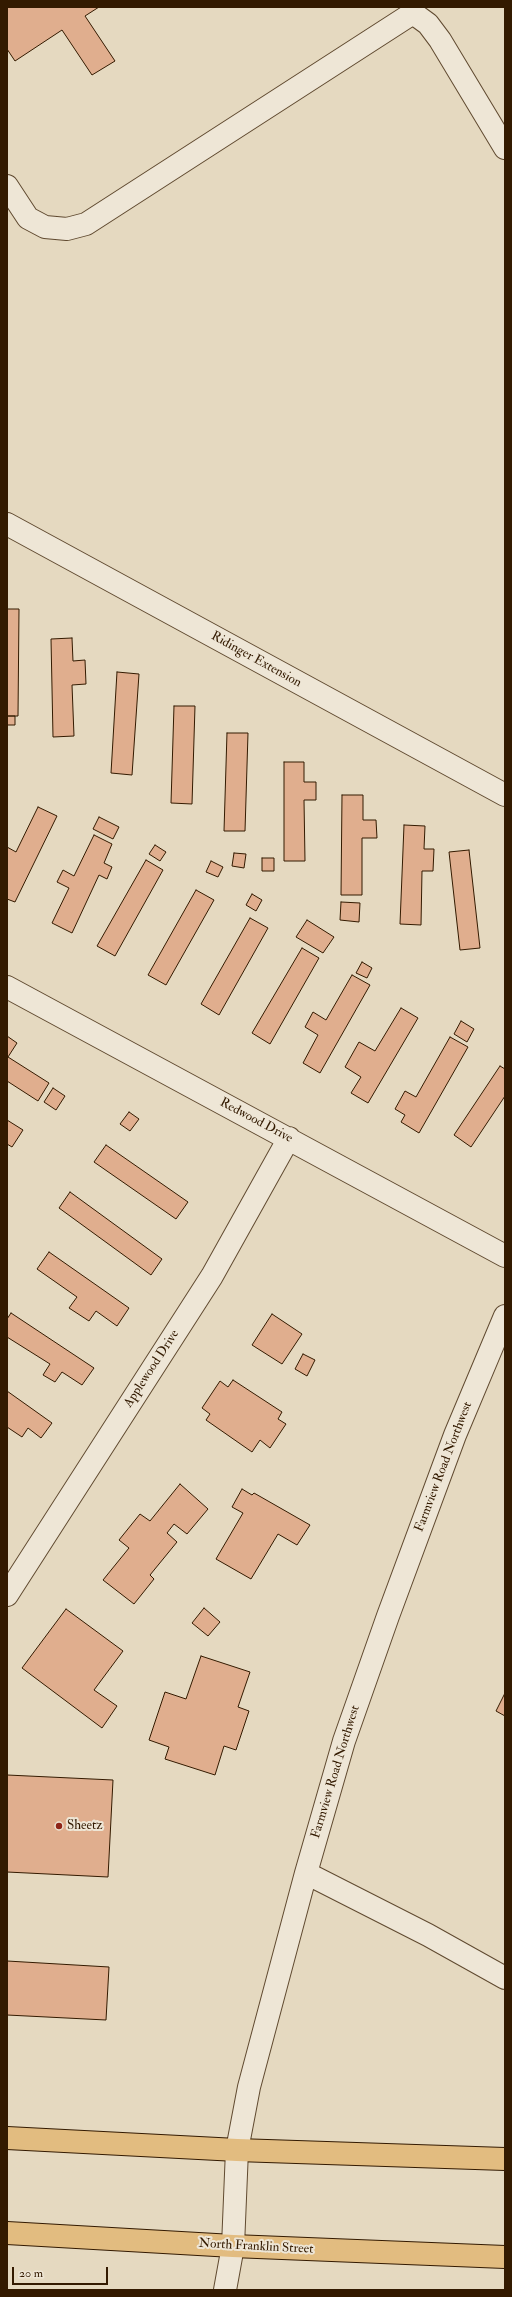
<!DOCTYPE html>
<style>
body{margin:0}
#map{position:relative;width:512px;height:2297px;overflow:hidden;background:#e5d9c0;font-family:"IM FELL Double Pica",serif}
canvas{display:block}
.frame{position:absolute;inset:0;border:8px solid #331a00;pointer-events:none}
.scale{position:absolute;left:12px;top:2267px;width:96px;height:18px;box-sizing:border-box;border:2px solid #331a00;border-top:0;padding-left:5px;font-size:12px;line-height:14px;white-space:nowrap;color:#331a00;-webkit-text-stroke:3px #eee6d6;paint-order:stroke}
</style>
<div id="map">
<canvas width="512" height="2297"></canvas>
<div class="frame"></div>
<div class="scale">20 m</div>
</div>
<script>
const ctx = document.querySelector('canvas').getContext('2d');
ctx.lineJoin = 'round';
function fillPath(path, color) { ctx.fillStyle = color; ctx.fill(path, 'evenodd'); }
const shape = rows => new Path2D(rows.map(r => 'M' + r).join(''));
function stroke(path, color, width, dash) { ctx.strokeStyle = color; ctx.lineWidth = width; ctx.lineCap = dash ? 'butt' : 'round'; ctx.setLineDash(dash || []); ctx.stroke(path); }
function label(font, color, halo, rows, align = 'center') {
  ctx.font = font + ' "IM FELL Double Pica",serif'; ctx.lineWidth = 4; ctx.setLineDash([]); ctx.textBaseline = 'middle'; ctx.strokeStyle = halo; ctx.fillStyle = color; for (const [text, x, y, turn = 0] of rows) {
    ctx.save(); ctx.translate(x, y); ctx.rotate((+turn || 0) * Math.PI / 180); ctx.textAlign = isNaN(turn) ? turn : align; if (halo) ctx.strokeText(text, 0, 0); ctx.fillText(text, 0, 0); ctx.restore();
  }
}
const building = shape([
 [7,7,99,7,85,16,115,61,92,75,62,30,15,61,7,49,7,7],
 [7,609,19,609,18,716,7,716,7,609],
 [72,638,73,661,85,660,86,684,72,685,74,736,53,737,51,639,72,638],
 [117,672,139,674,132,775,111,773,117,672],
 [174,706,195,706,192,804,171,803,174,706],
 [7,716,15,716,15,725,7,725,7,716],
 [227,733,248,733,245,831,224,831,227,733],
 [284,762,304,762,304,782,316,782,316,800,304,800,305,861,284,861,284,762],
 [342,795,363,795,363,820,376,820,377,838,362,838,362,895,341,895,342,795],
 [38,807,57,816,15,902,7,899,7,847,16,852,38,807],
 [99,817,119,827,113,839,93,829,99,817],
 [404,825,425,826,424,849,434,849,433,871,422,871,421,925,400,924,404,825],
 [94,835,112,844,104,863,112,867,107,879,99,875,72,933,52,923,69,888,57,882,63,870,74,876,94,835],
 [155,845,166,852,160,861,149,854,155,845],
 [469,850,480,948,460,950,449,852,469,850],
 [234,853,246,854,244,868,232,866,234,853],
 [262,858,274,858,274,871,262,871,262,858],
 [146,860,163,870,115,956,97,946,146,860],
 [211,861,223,867,218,877,206,872,211,861],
 [196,890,214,900,166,985,148,975,196,890],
 [252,894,262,900,256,911,246,905,252,894],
 [341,902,360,903,359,922,340,920,341,902],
 [250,918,268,928,219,1015,201,1004,250,918],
 [307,920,334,937,323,953,296,937,307,920],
 [302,948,319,958,270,1044,252,1033,302,948],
 [362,962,372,968,367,978,356,973,362,962],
 [352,975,370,985,320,1073,303,1063,318,1035,305,1027,313,1012,326,1020,352,975],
 [401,1008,418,1018,368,1103,351,1093,361,1077,345,1067,359,1042,375,1051,401,1008],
 [461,1021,474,1029,467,1042,454,1034,461,1021],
 [7,1036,17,1043,8,1057,49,1083,38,1101,7,1081,7,1036],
 [450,1037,468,1047,419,1133,401,1122,405,1115,395,1109,405,1091,416,1097,450,1037],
 [500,1066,505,1069,505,1096,471,1147,454,1135,500,1066],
 [53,1088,65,1096,56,1110,44,1102,53,1088],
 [129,1112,139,1119,130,1131,120,1124,129,1112],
 [7,1120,23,1130,12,1147,7,1144,7,1120],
 [106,1145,188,1202,176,1219,94,1162,106,1145],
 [70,1192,162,1259,151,1275,59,1208,70,1192],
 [49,1252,129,1308,117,1326,96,1311,89,1321,69,1308,77,1297,37,1269,49,1252],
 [11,1313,94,1368,82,1385,62,1372,55,1382,43,1375,50,1364,7,1337,7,1319,11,1313],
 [272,1314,302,1334,282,1364,252,1345,272,1314],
 [303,1354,315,1360,307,1376,295,1369,303,1354],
 [233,1380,282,1412,278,1419,286,1424,270,1448,260,1440,252,1452,206,1420,210,1414,202,1408,220,1381,228,1387,233,1380],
 [7,1391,52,1423,41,1438,28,1428,22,1437,7,1427,7,1391],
 [180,1484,208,1509,187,1534,174,1524,167,1533,177,1542,150,1575,154,1579,134,1604,103,1580,129,1548,119,1540,140,1514,150,1521,180,1484],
 [242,1489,252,1495,254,1493,310,1525,297,1545,278,1534,251,1579,216,1559,243,1513,232,1507,242,1489],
 [204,1608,220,1622,208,1636,192,1623,204,1608],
 [66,1609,123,1651,94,1690,117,1706,102,1728,22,1668,66,1609],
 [201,1656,250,1672,238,1707,249,1711,236,1750,224,1746,215,1775,165,1759,169,1747,149,1740,165,1692,186,1699,201,1656],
 [505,1693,505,1716,496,1711,505,1693],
 [7,1775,113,1780,108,1877,7,1872,7,1775],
 [7,1961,109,1967,106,2020,7,2015,7,1961]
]);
fillPath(building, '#e0ae8e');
stroke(building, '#331a00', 1);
const minor = shape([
 [7,186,28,218,45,227,67,229,86,224,413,13,428,24,440,40,505,148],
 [7,524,505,795],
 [7,987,505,1256],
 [7,1595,212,1276,289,1138],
 [306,1873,428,1935,505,1978],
 [225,2290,233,2246,237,2150,249,2087,306,1873,344,1741,388,1616,455,1435,505,1316]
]);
const major = shape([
 [7,2138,237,2150,505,2159],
 [7,2233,233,2246,505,2257]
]);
stroke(minor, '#604a30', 24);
stroke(major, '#331a00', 24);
stroke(minor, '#eee6d6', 22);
stroke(major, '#e2bc80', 22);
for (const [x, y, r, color] of [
 [59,1826,4,"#8f2418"]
]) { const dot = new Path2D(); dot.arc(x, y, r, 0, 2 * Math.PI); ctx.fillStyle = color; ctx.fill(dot); stroke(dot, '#eee6d6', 1.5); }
label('13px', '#331a00', '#eee6d6', [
 ["Ridinger Extension",256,660,29],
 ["Redwood Drive",256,1121,28],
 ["Applewood Drive",152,1369,-57],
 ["Farmview Road Northwest",444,1467,-69],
 ["Farmview Road Northwest",336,1772,-73],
 ["North Franklin Street",256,2247,3]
]);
label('13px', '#331a00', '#eee6d6', [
 ["Sheetz",67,1826]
], 'left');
</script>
